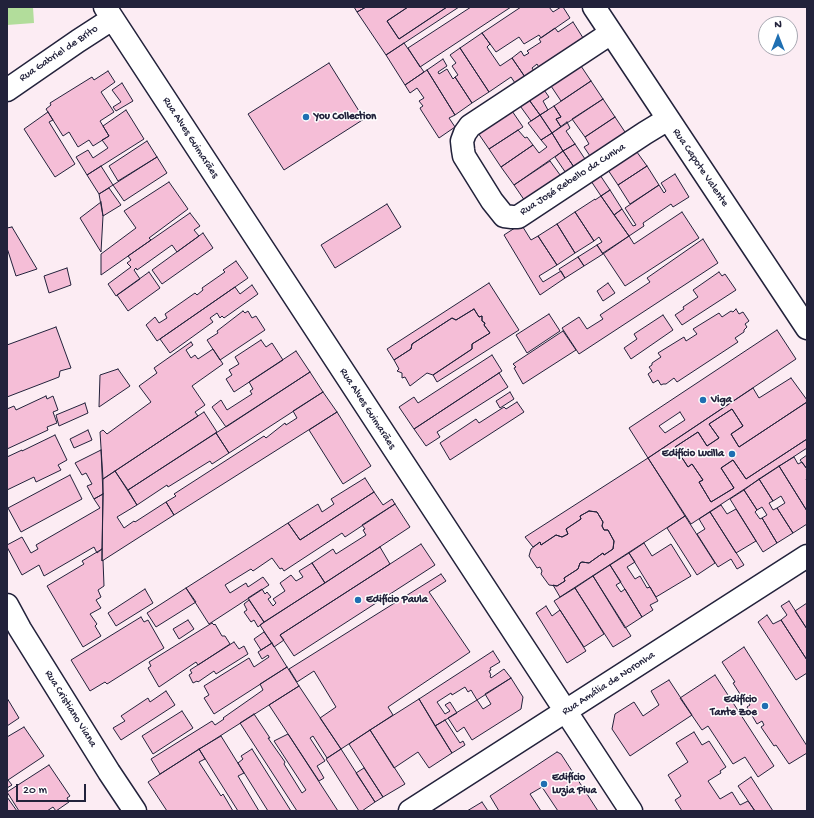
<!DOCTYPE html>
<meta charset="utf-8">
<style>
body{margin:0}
#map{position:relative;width:814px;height:818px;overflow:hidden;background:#fcecf3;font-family:"Gochi Hand",sans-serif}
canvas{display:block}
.frame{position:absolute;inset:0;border:8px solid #22223b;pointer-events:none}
.north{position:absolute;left:758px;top:16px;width:40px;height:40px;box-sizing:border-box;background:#fff;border:1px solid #a7a7b1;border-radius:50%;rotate:0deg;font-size:11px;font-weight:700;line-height:16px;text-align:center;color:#22223b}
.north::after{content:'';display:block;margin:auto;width:14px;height:18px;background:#1f6fb2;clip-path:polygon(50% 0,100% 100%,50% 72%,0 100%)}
.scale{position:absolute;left:16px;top:784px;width:70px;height:18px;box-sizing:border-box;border:2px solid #22223b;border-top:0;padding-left:5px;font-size:12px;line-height:14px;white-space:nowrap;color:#22223b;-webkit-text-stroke:3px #fff;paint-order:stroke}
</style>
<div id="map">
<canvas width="814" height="818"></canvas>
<div class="frame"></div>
<div class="north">N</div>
<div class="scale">20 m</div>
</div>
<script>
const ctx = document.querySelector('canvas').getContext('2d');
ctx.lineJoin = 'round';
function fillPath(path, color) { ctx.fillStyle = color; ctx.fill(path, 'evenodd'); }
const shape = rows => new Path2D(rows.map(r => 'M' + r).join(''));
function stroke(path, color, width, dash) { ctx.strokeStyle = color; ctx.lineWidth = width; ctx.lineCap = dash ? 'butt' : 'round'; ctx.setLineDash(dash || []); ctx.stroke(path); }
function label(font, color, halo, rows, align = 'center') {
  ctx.font = font + ' "Gochi Hand",sans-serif'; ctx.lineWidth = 3; ctx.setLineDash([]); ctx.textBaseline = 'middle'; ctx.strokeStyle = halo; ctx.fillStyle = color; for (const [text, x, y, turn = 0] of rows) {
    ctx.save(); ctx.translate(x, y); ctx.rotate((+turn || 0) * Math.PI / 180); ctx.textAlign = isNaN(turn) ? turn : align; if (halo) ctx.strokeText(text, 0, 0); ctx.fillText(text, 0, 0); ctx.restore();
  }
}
fillPath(shape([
 [7,7,33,7,34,23,7,25]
]), '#b2dd9b');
const building = shape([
 [354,7,366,7,357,12,354,7],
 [366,7,408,7,387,21,399,39,447,7,459,7,386,55,357,12,366,7],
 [408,7,447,7,399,39,387,21,408,7],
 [471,7,511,7,420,67,408,48,471,7],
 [521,7,549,7,553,12,561,7,563,7,570,18,541,38,539,35,524,44,519,37,496,52,482,33,521,7],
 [573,22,585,41,541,71,537,64,532,68,536,74,525,77,512,58,521,51,524,56,529,53,527,51,541,42,539,39,555,28,558,32,573,22],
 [482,33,490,44,487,47,500,66,512,58,525,77,515,83,511,77,489,92,460,48,482,33],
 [404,43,424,72,405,85,386,55,404,43],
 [460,48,489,92,472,103,455,77,458,75,452,66,456,63,450,55,460,48],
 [443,59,447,66,438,72,439,74,447,69,453,79,455,77,472,103,455,115,427,70,443,59],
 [329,63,364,119,284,170,248,114,329,63],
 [579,63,591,81,561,101,549,83,579,63],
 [427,70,455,115,449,118,455,127,439,138,421,110,420,108,423,106,419,101,424,98,417,88,410,93,405,85,427,70],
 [108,71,115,82,101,92,114,112,100,121,109,136,93,146,89,140,78,147,69,132,63,136,46,109,51,105,50,103,92,77,94,80,108,71],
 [591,81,603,99,561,127,556,119,561,117,554,106,591,81],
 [122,83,133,101,116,111,113,107,121,102,112,90,122,83],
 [542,87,549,97,543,101,548,110,540,115,527,97,542,87],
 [527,97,540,115,531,121,518,103,527,97],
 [603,99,615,117,585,137,572,119,603,99],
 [554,106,561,117,556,119,561,127,552,133,540,115,554,106],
 [510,108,523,127,489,149,476,130,510,108],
 [126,110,144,139,87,175,76,157,88,150,93,158,108,148,102,140,109,136,103,126,126,110],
 [48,112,53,120,49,122,75,164,55,177,24,129,48,112],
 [540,115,552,133,541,140,528,123,540,115],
 [615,117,627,135,592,159,584,147,589,144,585,137,615,117],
 [567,122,570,128,566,131,575,144,563,151,552,133,567,122],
 [518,130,525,138,527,137,533,145,501,167,489,149,518,130],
 [552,133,563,151,514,185,501,167,533,145,539,153,547,147,541,140,552,133],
 [147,141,157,157,118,181,109,166,147,141],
 [575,144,587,162,576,170,563,151,575,144],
 [634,148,647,166,618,185,606,167,634,148],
 [563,151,576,170,568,176,555,157,563,151],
 [157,157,167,173,124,201,113,185,157,157],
 [550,161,563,179,527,204,514,185,550,161],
 [101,166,113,185,99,194,87,175,101,166],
 [647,166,659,185,630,204,618,185,647,166],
 [598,172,610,190,601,196,589,178,598,172],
 [675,174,689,197,673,207,671,204,643,223,644,226,629,236,614,215,622,209,633,226,636,225,625,208,659,185,664,193,666,191,661,183,675,174],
 [169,182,188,209,149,238,151,240,101,275,101,254,136,228,124,211,169,182],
 [109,188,121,205,103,216,99,194,109,188],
 [610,190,622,209,614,215,601,196,610,190],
 [601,196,629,236,603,254,597,245,602,242,599,237,594,241,575,212,595,199,595,200,601,196],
 [101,202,103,216,101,252,80,218,101,202],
 [387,204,401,227,335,268,321,245,387,204],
 [575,212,594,241,575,253,557,224,575,212],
 [682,212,699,238,625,286,603,253,629,236,634,244,682,212],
 [190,213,200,226,194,230,199,236,177,252,172,245,137,270,136,268,134,270,140,279,116,296,108,284,131,267,127,263,131,260,128,256,190,213],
 [521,224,531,240,538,236,557,265,539,276,543,282,561,271,565,278,540,295,504,235,521,224],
 [557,224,575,253,557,265,538,236,557,224],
 [12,227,37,269,16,276,7,248,7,228,12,227],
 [203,233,213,248,162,284,152,270,203,233],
 [703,239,718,263,579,354,562,328,579,317,587,329,603,319,600,315,650,282,647,278,703,239],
 [597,245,603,254,584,266,578,257,597,245],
 [578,257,584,266,565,278,559,269,578,257],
 [236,261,248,278,157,341,146,325,155,317,159,323,167,318,165,314,195,293,197,295,203,290,202,288,225,272,223,270,236,261],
 [67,268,71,285,49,293,44,276,67,268],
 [149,272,160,288,128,311,117,295,149,272],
 [719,272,722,276,725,274,736,290,682,325,675,315,684,309,683,307,698,297,693,290,719,272],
 [489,283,519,330,437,382,433,375,472,349,472,344,490,333,484,325,485,323,482,321,482,316,479,317,474,309,456,320,452,318,412,344,411,349,394,360,387,349,489,283],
 [608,283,615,293,603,301,597,291,608,283],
 [252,285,258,294,224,318,222,316,220,318,217,313,210,318,213,322,170,353,160,339,235,287,240,294,252,285],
 [474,309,479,317,482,316,482,321,485,323,484,325,490,333,472,344,472,349,433,375,427,373,410,386,405,377,402,378,402,373,397,371,399,369,394,360,411,349,412,344,452,318,456,320,474,309],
 [736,309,739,314,743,312,749,321,745,324,747,327,744,330,744,332,735,338,738,342,677,382,674,378,666,384,663,384,661,385,658,380,653,383,648,374,652,371,649,367,652,365,652,363,661,357,658,353,684,337,686,341,697,334,693,329,719,313,722,317,731,311,733,312,736,309],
 [243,311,245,313,248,311,252,318,256,316,265,330,220,360,207,340,218,333,217,331,243,311],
 [549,314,560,331,527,353,516,335,549,314],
 [663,315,673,330,631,359,624,348,637,339,634,334,663,315],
 [56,327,71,368,60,371,59,377,7,397,7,345,56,327],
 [777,330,796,359,648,458,629,428,777,330],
 [680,412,685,420,665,433,659,426,680,412],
 [563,331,576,350,523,384,514,368,516,367,513,364,563,331],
 [261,340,266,347,272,343,283,360,234,392,226,379,232,375,229,370,239,364,235,357,261,340],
 [191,342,193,345,186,350,191,358,195,355,198,359,213,349,223,364,192,386,205,405,195,412,198,416,103,479,100,432,103,430,107,434,151,402,139,386,157,373,154,368,191,342],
 [296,351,310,372,226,427,212,407,221,400,227,410,252,394,250,391,253,389,249,382,296,351],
 [492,355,502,371,414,429,399,407,414,397,418,403,492,355],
 [118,369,130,386,99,407,100,375,118,369],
 [310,372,323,392,229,453,216,433,310,372],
 [499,373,508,387,437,432,440,437,426,446,414,429,499,373],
 [791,378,807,400,807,402,739,447,731,434,743,426,732,409,709,424,719,438,707,446,698,432,675,447,688,467,692,464,703,480,699,482,711,502,734,488,721,468,733,460,746,479,807,439,807,448,691,524,648,458,753,388,759,398,791,378],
 [323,392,337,412,174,515,166,502,176,496,174,494,264,436,266,438,285,423,286,425,297,418,293,411,323,392],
 [510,392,514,399,500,408,496,401,510,392],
 [46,396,47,399,53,396,58,410,53,412,57,423,47,427,48,430,7,449,7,409,14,406,16,410,46,396],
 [517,402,524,412,450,460,440,443,476,419,479,423,504,407,506,409,517,402],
 [807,402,807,439,746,479,733,460,721,468,734,488,711,502,699,482,703,480,692,464,688,467,675,447,698,432,707,446,719,438,709,424,732,409,743,426,731,434,739,447,807,402],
 [85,403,88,413,59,426,56,415,85,403],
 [204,412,217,432,128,490,115,471,204,412],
 [337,412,371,466,343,484,309,430,337,412],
 [88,430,92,440,74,448,70,439,88,430],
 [216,433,229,453,212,464,210,461,168,487,167,485,137,505,128,490,216,433],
 [55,435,67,460,58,465,61,470,36,482,34,477,7,490,7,457,22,450,22,451,55,435],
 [101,450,103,494,94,499,87,486,92,484,86,473,82,475,75,463,101,450],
 [807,455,807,469,800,460,807,455],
 [794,457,798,464,802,462,807,469,807,478,806,479,807,481,807,511,779,466,794,457],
 [648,458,685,516,560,597,553,585,557,586,565,581,564,578,578,569,580,563,582,562,589,563,603,553,604,555,613,549,614,541,608,530,604,530,602,526,603,522,597,512,589,511,580,516,581,519,566,529,568,534,562,537,556,535,541,545,540,542,533,547,525,537,648,458],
 [779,466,807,511,807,524,793,533,777,508,785,503,781,496,773,501,759,479,779,466],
 [115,471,137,505,117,517,124,528,134,521,135,522,166,502,174,515,102,561,103,495,103,479,115,471],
 [70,475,82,499,21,532,8,508,70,475],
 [365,478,374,492,300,540,288,523,318,504,322,512,334,504,331,499,365,478],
 [759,479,773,501,769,503,773,510,777,508,793,533,777,543,762,518,767,515,762,507,757,510,744,490,759,479],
 [744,490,757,510,755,512,760,519,762,518,777,543,763,552,730,499,744,490],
 [374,492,383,505,392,499,395,504,345,537,342,533,284,571,282,568,280,569,272,558,253,571,251,569,225,585,230,593,246,583,248,587,263,577,269,585,209,624,186,588,288,523,300,540,374,492],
 [103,494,102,549,97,553,94,547,44,576,39,565,22,575,7,547,7,545,22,537,31,553,38,549,36,545,100,508,94,499,103,494],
 [395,504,410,527,325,583,312,563,333,549,336,554,366,535,363,530,365,529,362,525,395,504],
 [721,505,727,514,736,509,756,541,736,553,710,512,721,505],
 [589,511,597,512,603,522,602,526,604,530,608,530,614,541,613,549,604,555,603,553,589,563,582,562,580,563,578,569,564,578,565,581,557,586,549,585,541,574,542,571,540,567,537,568,529,556,531,549,540,542,541,545,556,535,562,537,568,534,566,529,581,519,580,516,589,511],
 [710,512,744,565,737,569,731,559,718,567,697,534,705,529,699,519,710,512],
 [685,516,715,563,697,575,667,528,685,516],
 [644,543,652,556,671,544,691,576,656,597,629,553,644,543],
 [421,544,435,565,294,656,280,635,421,544],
 [380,547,390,564,280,635,284,640,274,647,260,625,380,547],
 [102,549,102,561,103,560,104,586,98,590,101,597,96,600,101,608,90,614,97,624,95,626,101,636,83,647,47,586,84,564,82,561,102,549],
 [629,553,635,562,627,567,635,579,640,576,647,588,650,587,658,601,650,605,653,610,642,617,610,565,629,553],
 [312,563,325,583,264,622,248,598,262,589,265,594,267,592,271,597,268,599,273,606,276,603,273,599,285,591,280,583,291,575,296,581,303,577,299,571,312,563],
 [610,565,621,582,616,585,621,592,625,589,642,617,625,628,593,576,610,565],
 [441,574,446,581,429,592,470,652,388,707,393,715,341,749,320,718,336,707,314,671,297,682,289,669,441,574],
 [593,576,631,636,613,647,575,588,593,576],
 [186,588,196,602,156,627,147,613,186,588],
 [575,588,604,634,584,647,554,601,575,588],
 [145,589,153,603,116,626,108,613,145,589],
 [249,600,264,622,258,627,254,620,251,622,244,612,247,610,244,604,249,600],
 [789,601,807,629,807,660,781,620,787,615,781,606,789,601],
 [807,603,807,629,795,611,807,603],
 [546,606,552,616,560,610,586,651,567,663,536,613,546,606],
 [767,615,773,624,781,620,807,660,807,673,796,680,758,622,767,615],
 [141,617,144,622,148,620,164,648,107,684,105,682,90,691,71,660,141,617],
 [188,620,194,629,179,639,173,629,188,620],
 [212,623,214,625,215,624,222,636,225,636,230,644,198,665,196,662,159,687,148,668,151,666,149,662,212,623],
 [264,632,272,643,261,650,254,639,264,632],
 [234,642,239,649,244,646,248,654,216,674,214,671,198,682,197,681,193,683,189,675,192,673,190,670,234,642],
 [272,643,287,667,214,714,204,698,209,695,204,686,249,658,254,667,269,657,268,655,262,659,258,652,272,643],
 [744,647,807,746,807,753,789,764,776,745,774,746,761,727,764,725,762,721,757,724,747,707,750,705,748,701,745,702,733,683,735,682,722,662,744,647],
 [493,651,500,662,490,668,491,670,489,671,491,675,490,676,491,678,504,669,511,678,477,700,471,690,468,692,465,687,452,695,451,693,437,702,445,714,450,711,445,705,450,702,457,713,435,726,419,699,493,651],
 [287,667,299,686,160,774,151,759,212,721,215,725,224,719,223,718,263,690,260,684,287,667],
 [715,675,774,766,758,777,745,757,733,764,708,726,702,730,680,698,715,675],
 [511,678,523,697,521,709,472,740,464,727,457,732,448,718,477,700,483,709,491,704,485,694,511,678],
 [669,680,692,715,630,756,612,729,615,714,634,702,643,716,659,705,651,691,669,680],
 [299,686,341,749,327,758,313,736,310,738,325,761,317,766,324,778,319,781,269,705,299,686],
 [166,691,175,705,121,740,113,728,125,721,121,716,148,698,150,702,166,691],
 [7,698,19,718,7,726,7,698],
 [419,699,452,753,429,768,418,752,394,768,370,730,419,699],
 [182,711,193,728,153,754,142,736,182,711],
 [254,714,270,738,268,738,285,762,284,764,302,793,306,790,274,741,288,734,338,811,297,811,240,723,254,714],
 [445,720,460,743,463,741,465,745,452,753,435,726,445,720],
 [24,727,44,756,8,780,12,785,7,788,7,737,24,727],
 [370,730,405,784,383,797,349,744,370,730],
 [694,732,702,745,709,741,726,767,720,771,721,773,708,781,720,799,732,792,740,805,748,801,755,811,682,811,675,800,681,796,668,775,688,762,676,743,694,732],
 [221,736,244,773,238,776,259,811,238,811,199,749,221,736],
 [199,749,205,759,199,762,221,796,223,794,233,811,167,811,148,782,199,749],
 [252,749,291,811,268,811,238,763,243,759,241,756,252,749],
 [341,749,375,802,362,811,359,811,326,759,341,749],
 [557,752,561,754,598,811,558,811,542,787,530,794,541,811,499,811,490,796,557,752],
 [49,765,70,796,67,798,69,802,56,811,53,807,47,811,19,811,7,792,49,765],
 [364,768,383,797,375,802,356,773,364,768],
 [751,777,773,811,755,811,738,786,751,777],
 [7,797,17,811,7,811,7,797],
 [482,802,488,811,467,811,482,802]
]);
fillPath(building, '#f5bed7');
stroke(building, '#22223b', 1);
const minor = shape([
 [105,7,631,811],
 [594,7,807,328],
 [611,33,470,126,465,133,462,141,463,150,464,156,492,201,504,216,512,217,518,217,645,133,668,119],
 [7,90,78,41,112,19],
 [7,605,20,629,109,772,135,811],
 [410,811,807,556]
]);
stroke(minor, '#22223b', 25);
stroke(minor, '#fff', 22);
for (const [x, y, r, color] of [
 [306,117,4,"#1f6fb2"],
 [703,400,4,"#1f6fb2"],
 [732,454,4,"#1f6fb2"],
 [358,600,4,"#1f6fb2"],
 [765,706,4,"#1f6fb2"],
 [544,784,4,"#1f6fb2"]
]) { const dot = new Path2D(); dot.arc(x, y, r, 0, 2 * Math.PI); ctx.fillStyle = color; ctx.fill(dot); stroke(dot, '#fff', 1.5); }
label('11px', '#22223b', '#fff', [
 ["Rua Gabriel de Brito",59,54,-34],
 ["Rua Alves Guimarães",190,138,57],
 ["Rua Capote Valente",700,168,56],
 ["Rua José Rebello da Cunha",573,180,-33],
 ["Rua Alves Guimarães",367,409,57],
 ["Rua Amália de Noronha",609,684,-33],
 ["Rua Cristiano Viana",70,709,58]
]);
label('bold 11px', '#22223b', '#fff', [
 ["You Collection",314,117],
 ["Viga",711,400],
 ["Edifício Lucilla",724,454,"right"],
 ["Edifício Paula",366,600],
 ["Edifício",757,700,"right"],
 ["Tante Zoe",757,713,"right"],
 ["Edifício",552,778],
 ["Luzia Piva",552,791]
], 'left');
</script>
